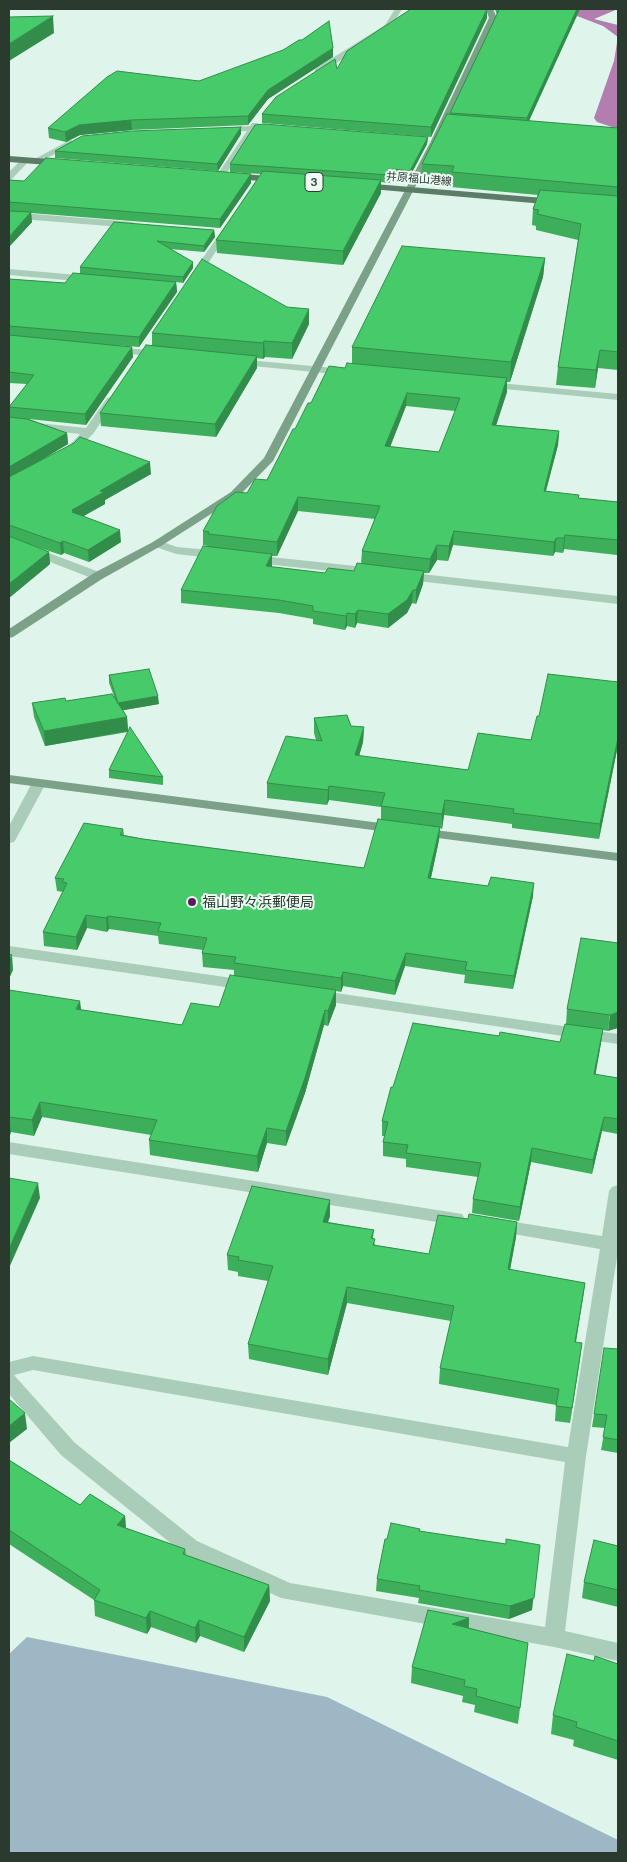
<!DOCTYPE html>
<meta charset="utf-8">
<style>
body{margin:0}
#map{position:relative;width:627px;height:1862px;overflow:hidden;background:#dff4ea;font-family:Lato,sans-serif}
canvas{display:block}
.frame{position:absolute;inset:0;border:10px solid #2a3a2f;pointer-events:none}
</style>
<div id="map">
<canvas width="627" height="1862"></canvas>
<div class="frame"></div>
</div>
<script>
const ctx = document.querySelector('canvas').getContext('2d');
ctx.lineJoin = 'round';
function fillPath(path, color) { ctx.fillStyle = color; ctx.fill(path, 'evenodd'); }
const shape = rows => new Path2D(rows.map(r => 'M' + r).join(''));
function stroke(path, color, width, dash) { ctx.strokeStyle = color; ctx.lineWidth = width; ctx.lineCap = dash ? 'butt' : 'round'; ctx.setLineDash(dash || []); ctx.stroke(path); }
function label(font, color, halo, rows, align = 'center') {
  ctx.font = font + ' Lato,"Noto Sans JP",sans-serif'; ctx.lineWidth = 4; ctx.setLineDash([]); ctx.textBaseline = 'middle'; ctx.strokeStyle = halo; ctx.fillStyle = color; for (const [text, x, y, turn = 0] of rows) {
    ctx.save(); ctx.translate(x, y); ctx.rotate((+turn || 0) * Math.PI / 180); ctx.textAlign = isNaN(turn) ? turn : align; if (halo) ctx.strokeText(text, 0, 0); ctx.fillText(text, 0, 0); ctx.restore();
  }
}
fillPath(shape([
 [27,1637,327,1697,618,1840,618,1853,9,1853,9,1654]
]), '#9eb7c4');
fillPath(shape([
 [559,9,618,9,594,19,618,25,618,129,597,122,594,118,614,61,618,37,603,26]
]), '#b27daf');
fillPath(shape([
 [395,9,402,9,391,28,321,73,315,73,315,69,385,25,395,9],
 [252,123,258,123,258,126,272,126,276,128,272,130,255,131,224,177,218,177,217,175,247,131,222,132,218,130,222,128,250,126,252,123],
 [70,140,77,142,38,163,31,161,70,140],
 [23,158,30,160,12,179,9,180,9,172,23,158],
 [9,212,133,222,137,225,133,228,9,218,9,212],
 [228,225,232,228,197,279,191,279,191,275,225,226,228,225],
 [9,269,89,276,94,279,89,282,9,275,9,269],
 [112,347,161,351,166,354,161,357,108,352,107,350,112,347],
 [236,359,345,369,350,372,345,375,232,364,231,362,236,359],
 [488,382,618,394,618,400,484,387,483,385,484,383,488,382],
 [111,397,116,400,93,434,73,453,65,453,64,451,80,434,9,426,9,420,86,428,107,398,111,397],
 [9,538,102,573,104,576,102,579,94,579,9,546,9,538],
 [157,540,177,547,220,551,226,555,220,559,176,554,153,546,151,544,153,542,157,540],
 [252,555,374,568,380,572,374,576,248,562,246,559,252,555],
 [404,572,618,596,618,604,400,579,398,576,404,572],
 [39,779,46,783,16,839,14,842,9,843,9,826,32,783,39,779],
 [9,946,246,980,251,981,254,985,251,989,246,990,9,956,9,946],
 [315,990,618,1034,618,1044,310,999,307,995,310,991,315,990],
 [9,1142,456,1213,462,1214,465,1219,462,1224,456,1225,9,1154,9,1142],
 [618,1185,618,1251,586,1456,565,1631,618,1643,618,1661,554,1647,281,1598,183,1553,61,1455,9,1394,9,1362,33,1356,568,1447,600,1249,496,1231,490,1230,487,1225,490,1220,496,1219,602,1236,609,1191,612,1187,618,1185],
 [33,1370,565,1462,545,1627,290,1583,197,1541,75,1443,14,1375,33,1370]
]), '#aacdba');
fillPath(shape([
 [486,9,493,9,497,18,439,141,273,461,239,496,161,546,102,579,13,637,9,638,9,629,94,573,153,542,231,492,264,458,431,141,489,18,486,9],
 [9,775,396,825,401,826,403,829,401,832,396,833,9,783,9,775],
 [419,828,618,853,618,861,414,835,412,832,414,829,419,828]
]), '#7ba189');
fillPath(shape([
 [9,156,62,160,66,163,62,166,9,162,9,156],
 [232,173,279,177,283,180,279,183,229,178,228,176,232,173],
 [362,183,556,199,560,202,556,205,359,188,359,184,362,183]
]), '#5b7c66');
fillPath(shape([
 [495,9,580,9,529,121,618,128,618,370,598,368,595,388,556,385,558,367,578,240,536,230,536,226,532,225,533,209,538,195,451,187,451,182,421,179,422,164,450,115,450,113,497,15],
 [487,18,431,137,262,123,262,114,337,69],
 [333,57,268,99,248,125,132,130,80,135,66,142,49,138,48,128,199,81],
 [241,134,218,171,55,158,55,151],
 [428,137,427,144,409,178,393,177,389,183,381,182,381,193,343,265,217,253,216,240,261,174,230,172,230,164],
 [9,180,24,181,251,183,220,228,31,213,32,222,9,247],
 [114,222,214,230,215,237,204,252,170,249,193,268,183,283,176,282,177,292,139,347,115,345,132,347,133,357,86,425,29,419,67,433,68,444,35,464,151,474,105,500,105,504,83,516,121,542,89,562,64,553,61,555,25,543,49,552,50,564,9,598,9,417,10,417,9,407,27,384,9,383,9,279,65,283,80,274,80,267],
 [545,258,543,277,510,382,507,382,507,392,496,425,559,431,558,445,546,491,579,498,618,502,618,550,617,555,564,549,563,553,555,552,553,556,453,545,448,561,437,560,429,573,424,573,423,584,416,604,412,603,407,613,388,628,357,623,355,628,347,626,345,630,313,624,313,619,279,613,181,603,181,590,208,546,203,545,203,531,247,493,267,480,295,429,311,403,345,368,352,364,352,347],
 [406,406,455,411,439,452,390,447],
 [298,511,375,519,362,551,361,564,354,571,325,573,272,567,272,556,277,556],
 [309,324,292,359,265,357,263,359,257,358,257,368,216,437,101,426,100,413,152,346,152,333],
 [109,675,159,704,123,710,127,717,128,731,163,777,163,785,109,778,109,770,128,732,45,746,34,717,32,703,66,701,114,696,109,683],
 [618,682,618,745,599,839,512,828,512,824,444,815,442,829,440,828,439,840,431,878,533,896,513,989,464,983,465,975,405,966,395,995,343,986,341,992,336,991,336,1005,328,1026,324,1025,305,1093,286,1146,267,1143,258,1172,150,1155,149,1140,151,1135,42,1117,34,1136,11,1132,9,1138,9,990,81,1010,182,1025,219,1007,234,976,234,970,203,967,202,953,203,950,159,944,158,936,109,929,107,932,87,928,77,950,44,946,43,932,63,892,57,891,55,878,123,829,124,835,143,839,364,868,381,819,381,807,329,800,327,805,267,798,267,783,316,740,314,733,314,718,351,726,364,727,363,742,359,756,468,770,531,740,539,716],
 [618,943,608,1031,603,1030,601,1043,595,1075,618,1078,618,1134,602,1131,592,1174,531,1162,519,1221,472,1213,473,1199,478,1177,406,1167,406,1159,383,1156,383,1142,385,1136,382,1136,382,1121,393,1087,499,1036,560,1042,566,1024,567,1009],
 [330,1200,330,1216,328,1222,374,1230,373,1238,375,1245,429,1254,468,1219,517,1222,516,1237,510,1270,585,1283,576,1342,580,1358,570,1423,555,1421,556,1405,439,1384,440,1368,451,1321,347,1303,328,1375,249,1359,248,1344,268,1281,238,1276,238,1272,228,1270,227,1255],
 [618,1349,618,1453,601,1450,605,1428,592,1427,594,1414],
 [9,1460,80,1505,125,1516,126,1528,185,1549,186,1555,269,1585,270,1601,244,1652,200,1636,196,1643,151,1627,147,1634,95,1616,94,1600,9,1544],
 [420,1529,420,1531,532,1610,509,1619,418,1603,419,1598,376,1591,377,1579],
 [618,1546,618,1607,582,1598,584,1582],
 [469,1618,469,1628,528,1643,518,1724,474,1712,475,1705,462,1702,463,1696,411,1683,412,1667],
 [594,1661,618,1664,618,1760,573,1746,574,1740,551,1734,553,1715]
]), '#3dae5a');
fillPath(shape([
 [487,9,487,18,431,137,431,127],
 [577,9,580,9,526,127,527,118],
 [53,16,54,33,9,61,9,44],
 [333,48,333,57,268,99,248,125,248,116,268,90],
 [131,120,132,130,80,135,66,142,65,132,79,125],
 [241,127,241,134,218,171,217,164],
 [428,137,427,144,409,178,410,171],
 [393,169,393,177,389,183,389,175],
 [251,174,251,183,220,228,220,219],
 [381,180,381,193,343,265,343,251],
 [31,212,32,222,9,247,9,237],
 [214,230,215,237,204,252,204,246],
 [545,258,543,277,510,382,511,362],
 [193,262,193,268,183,283,183,277],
 [176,282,177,292,139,347,139,337],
 [309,309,309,324,292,359,292,343],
 [264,341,265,357,263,359,263,343],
 [132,347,133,357,86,425,85,414],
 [600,350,598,368,595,388,596,370],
 [257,356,257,368,216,437,215,424],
 [507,378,507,392,492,438,492,425],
 [407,393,406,406,385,460,385,446],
 [559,431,558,445,542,505,544,491],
 [67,433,68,444,9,479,9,467],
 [150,462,151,474,105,500,105,504,75,521,72,510,100,491],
 [298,497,298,511,277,556,277,542],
 [120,530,121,542,89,562,88,550],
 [454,531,453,545,448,561,449,546],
 [565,535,564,549,563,553,564,538],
 [556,538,555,552,553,556,554,542],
 [63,541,64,553,61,555,60,543],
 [437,545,437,560,429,573,430,559],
 [49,552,50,564,9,598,9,584],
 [272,554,272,567,266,566],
 [424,571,423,584,416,604,416,590],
 [413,590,412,603,407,613,388,628,388,614],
 [358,610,357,623,355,628,355,614],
 [347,613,347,626,345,630,346,616],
 [158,696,159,704,119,711,118,703],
 [127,717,128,731,45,746,44,731],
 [364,727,363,742,355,770,355,755],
 [618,738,618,745,599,839,600,824],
 [329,786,329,800,327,805,328,790],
 [445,800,444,815,442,829,442,814],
 [440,827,439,840,428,891,428,878],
 [534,883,533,896,513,989,514,976],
 [86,915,87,928,77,950,76,937],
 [108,916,109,929,107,932,106,918],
 [406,953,405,966,395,995,395,981],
 [12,955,13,970,9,979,9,961],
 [343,972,343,986,341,992,341,978],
 [336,990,336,1005,328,1026,328,1011],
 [80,1001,82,1016,76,1009],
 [325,1010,324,1025,305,1093,286,1146,286,1131],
 [618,1012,618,1028,608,1031,610,1015],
 [603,1029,601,1043,593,1089,594,1074],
 [40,1102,42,1117,34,1136,32,1120],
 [9,1117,11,1132,9,1138],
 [604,1117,602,1131,592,1174,593,1160],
 [267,1128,267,1143,258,1172,257,1156],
 [532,1148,531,1162,519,1221,520,1207],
 [38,1183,40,1198,9,1268,9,1249],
 [330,1200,330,1216,323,1237,323,1222],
 [517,1222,516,1237,507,1285,508,1269],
 [585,1283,583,1298,573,1358,575,1342],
 [347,1287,347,1303,328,1375,328,1359],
 [582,1343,580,1358,570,1423,572,1408],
 [25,1413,27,1429,9,1443,9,1426],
 [125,1516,126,1531,117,1525],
 [540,1545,532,1610,509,1619,510,1606],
 [269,1585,270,1601,244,1652,244,1637],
 [150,1611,151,1627,147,1634,146,1618],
 [469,1618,468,1634,452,1624],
 [199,1620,200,1636,196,1643,195,1628]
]), '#328d4a');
const building = shape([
 [411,9,487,9,431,127,262,114,276,97,335,59,337,69,347,51,411,9],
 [499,9,577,9,527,118,450,113,499,10,499,9],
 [53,16,9,44,9,17,53,16],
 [329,21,333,48,268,90,248,116,131,120,79,125,65,132,48,128,107,77,117,71,199,81,283,50,299,40,302,40,329,21],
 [447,114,618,128,618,187,452,172,454,166,422,164,447,114],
 [264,124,428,137,410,171,393,169,389,175,230,164,255,125,264,124],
 [241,127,217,164,55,151,82,136,132,131,241,127],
 [46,158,251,174,220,219,9,202,9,180,24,181,46,158],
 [263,171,381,180,343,251,216,240,263,171],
 [540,190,618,196,618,352,600,350,596,370,558,367,581,224,537,214,539,210,533,209,540,190],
 [9,211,31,212,9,237,9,211],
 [114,222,214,230,204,246,157,241,193,262,183,277,80,267,114,222],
 [402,246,545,258,511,362,352,347,402,246],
 [202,259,287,307,309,309,292,343,264,341,263,343,152,333,202,259],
 [73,273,176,282,139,337,9,326,9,279,65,283,73,273],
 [9,335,132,347,85,414,9,407,34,375,9,372,9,335],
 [146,345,257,356,215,424,100,413,146,345],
 [347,363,507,378,492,425,559,431,544,491,579,495,578,498,618,502,618,540,565,535,564,538,556,538,554,542,454,531,449,546,437,545,430,559,362,551,380,506,298,497,277,542,208,534,209,532,203,531,217,506,236,492,247,493,255,479,267,480,293,429,295,429,308,403,311,403,329,366,345,368,347,363],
 [407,393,460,398,439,452,385,446,407,393],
 [9,417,27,419,67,433,9,467,9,417],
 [80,437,150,462,100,491,104,492,72,510,74,511,72,512,120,530,88,550,63,541,60,543,9,525,9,477,74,443,80,437],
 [9,536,49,552,9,584,9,536],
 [203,546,272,554,266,566,325,573,328,568,354,571,357,563,424,571,416,590,413,590,407,600,388,614,358,610,355,614,347,613,346,616,313,611,313,606,279,600,181,590,203,546],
 [149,669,158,696,118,703,109,675,149,669],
 [548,674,618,682,618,738,600,824,513,813,514,809,445,800,442,814,381,806,385,793,329,786,328,790,267,783,286,736,322,741,314,718,347,715,351,726,364,727,355,755,468,770,478,733,531,740,537,716,539,716,548,674],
 [112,694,127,717,44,731,32,703,65,698,66,701,112,694],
 [130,727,163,777,109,770,130,727],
 [378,819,440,827,428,878,488,886,491,877,534,883,514,976,465,970,467,962,406,953,395,981,343,972,341,978,234,963,236,957,202,953,207,938,158,931,161,923,108,916,106,918,86,915,76,937,43,932,67,883,62,882,64,879,55,878,84,823,123,829,120,835,143,839,364,868,378,819],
 [581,938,618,943,618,1012,610,1015,567,1009,581,938],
 [9,954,12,955,9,961,9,954],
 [230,975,336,990,328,1011,325,1010,305,1078,286,1131,267,1128,257,1156,149,1140,157,1120,40,1102,32,1120,9,1117,9,1119,9,990,80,1001,76,1009,182,1025,191,1003,219,1007,230,975],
 [413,1023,499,1036,500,1032,560,1042,565,1024,603,1029,594,1074,618,1078,618,1119,604,1117,593,1160,532,1148,520,1207,473,1199,481,1163,406,1153,408,1145,383,1142,388,1122,382,1121,391,1087,393,1087,413,1023],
 [9,1178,38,1183,9,1249,9,1178],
 [252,1186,330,1200,323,1222,374,1230,371,1238,375,1239,373,1245,429,1254,438,1215,468,1219,469,1214,517,1222,508,1269,585,1283,575,1342,582,1343,572,1408,556,1406,559,1389,440,1368,454,1306,347,1287,328,1359,248,1344,273,1266,238,1260,239,1257,227,1255,252,1186],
 [604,1348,618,1349,618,1440,603,1437,607,1415,594,1414,604,1348],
 [9,1399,25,1413,9,1426,9,1399],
 [9,1460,80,1505,90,1494,125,1516,117,1525,185,1549,183,1554,269,1585,244,1637,199,1620,195,1628,150,1611,146,1618,94,1600,100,1590,9,1530,9,1460],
 [391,1523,420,1529,419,1531,506,1544,506,1539,540,1545,534,1598,510,1606,419,1590,420,1586,377,1579,385,1539,387,1539,391,1523],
 [594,1540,618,1546,618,1590,584,1582,594,1540],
 [428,1610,469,1618,452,1624,528,1643,520,1708,476,1696,477,1689,464,1686,465,1680,412,1667,428,1610],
 [567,1654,594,1661,595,1656,618,1664,618,1741,576,1727,577,1722,553,1715,567,1654]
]);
fillPath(building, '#47ca69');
stroke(building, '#328d4a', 1);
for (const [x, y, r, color] of [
 [192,902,5,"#5d1d58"]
]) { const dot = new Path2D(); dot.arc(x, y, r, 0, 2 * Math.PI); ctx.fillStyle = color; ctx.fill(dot); stroke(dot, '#ecfbf4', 2); }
label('11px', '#2a3a2f', '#ecfbf4', [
 ["井原福山港線",419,179,5]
]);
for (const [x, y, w] of [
 [314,182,18]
]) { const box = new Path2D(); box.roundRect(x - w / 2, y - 9.5, w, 19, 4); ctx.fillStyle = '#ecfbf4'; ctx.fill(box); stroke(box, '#2a3a2f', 1); }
label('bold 12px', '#2a3a2f', null, [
 ["3",314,182]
]);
label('14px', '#2a3a2f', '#ecfbf4', [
 ["福山野々浜郵便局",202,902]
], 'left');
</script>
